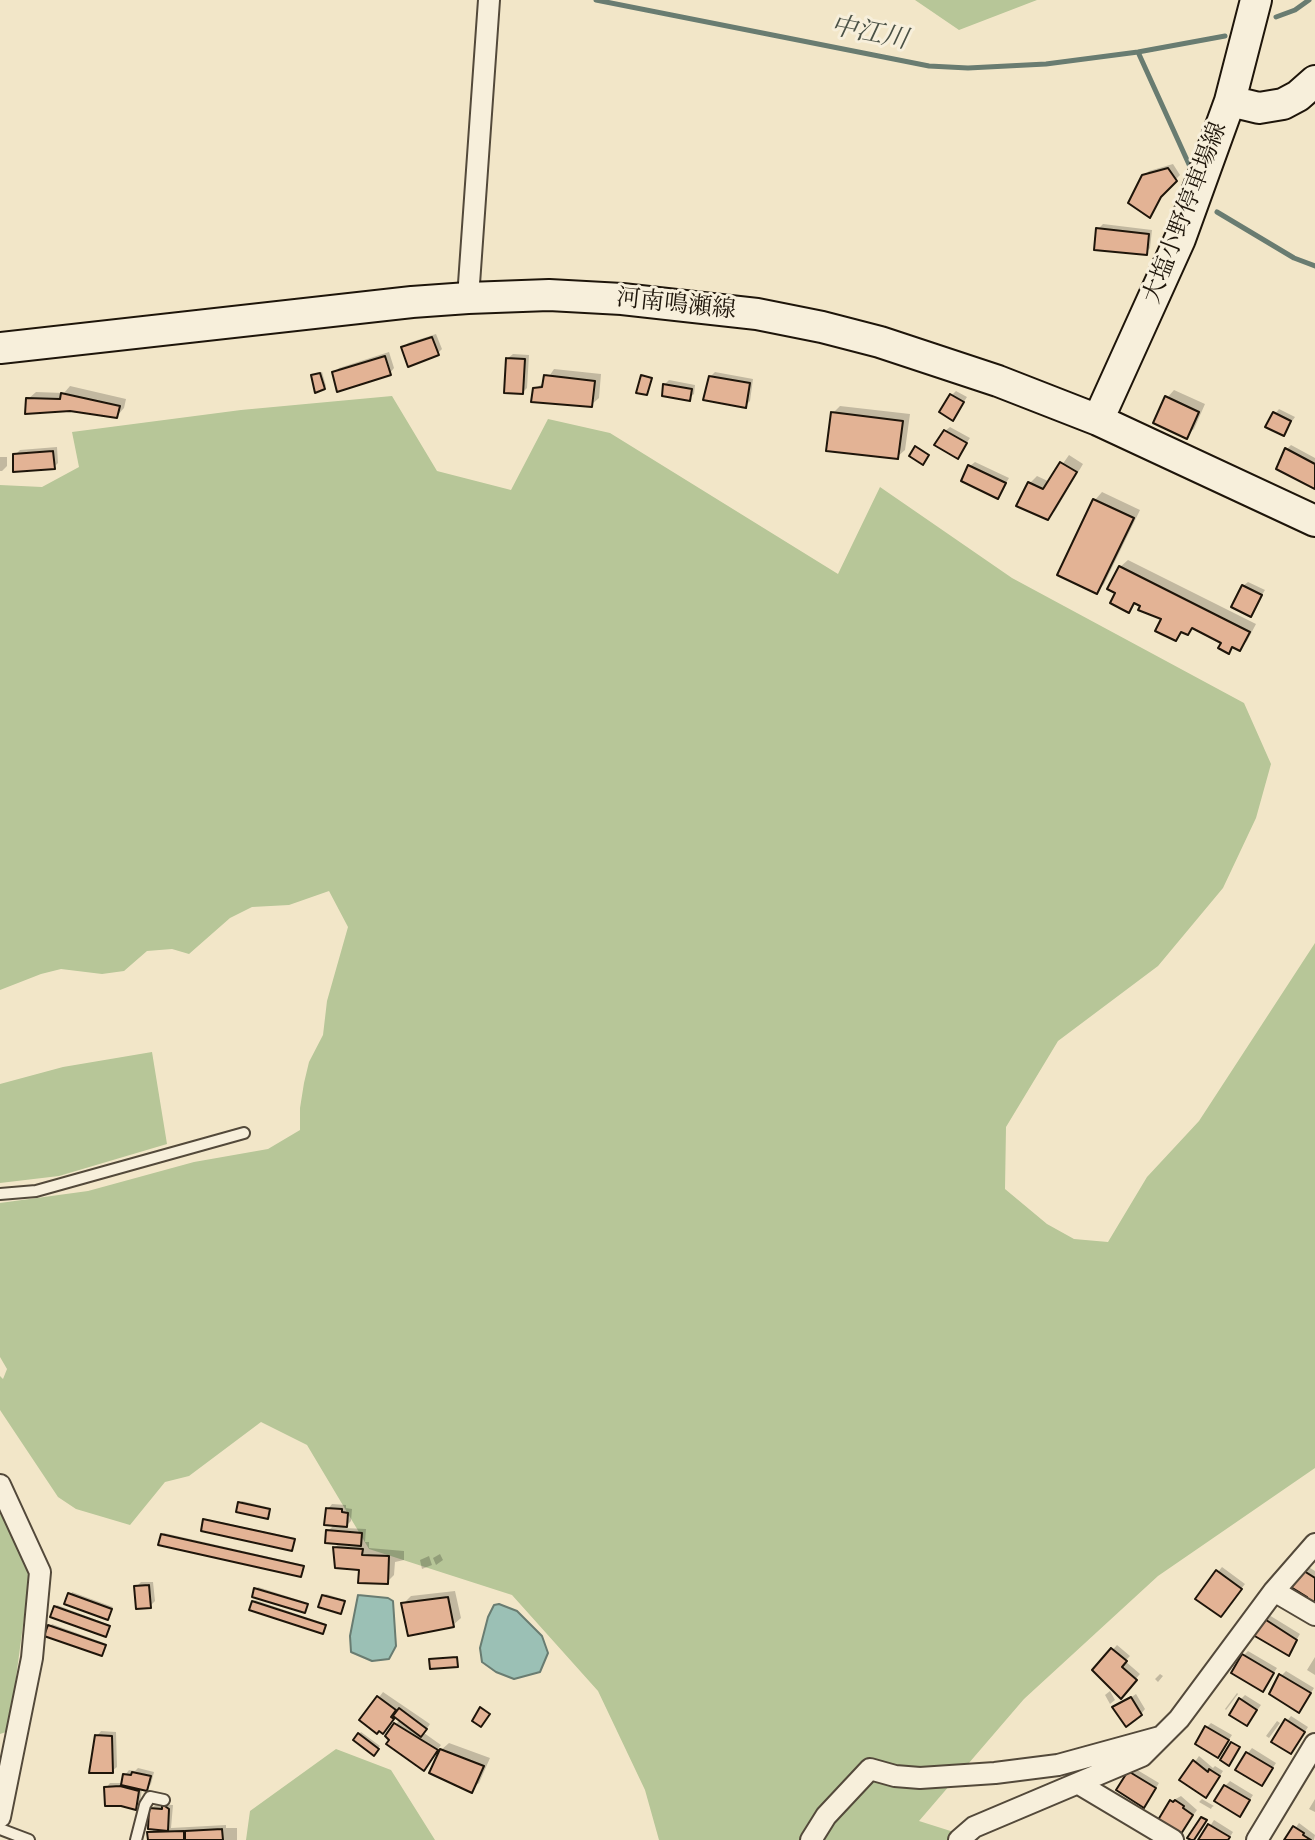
<!DOCTYPE html>
<meta charset="utf-8">
<style>
body{margin:0}
canvas{display:block;background:#f2e6c8}
</style>
<canvas width="1315" height="1840"></canvas>
<script>
const ctx = document.querySelector('canvas').getContext('2d');
ctx.lineJoin = 'round';
function fillPath(path, color) { ctx.fillStyle = color; ctx.fill(path, 'evenodd'); }
const shape = rows => new Path2D(rows.map(r => 'M' + r).join(''));
function stroke(path, color, width, dash) { ctx.strokeStyle = color; ctx.lineWidth = width; ctx.lineCap = dash ? 'butt' : 'round'; ctx.setLineDash(dash || []); ctx.stroke(path); }
function label(font, color, halo, rows, align = 'center') {
  ctx.font = font + ' Alegreya,"Noto Serif JP",serif'; ctx.lineWidth = 6; ctx.setLineDash([]); ctx.textBaseline = 'middle'; ctx.strokeStyle = halo; ctx.fillStyle = color; for (const [text, x, y, turn = 0] of rows) {
    ctx.save(); ctx.translate(x, y); ctx.rotate((+turn || 0) * Math.PI / 180); ctx.textAlign = isNaN(turn) ? turn : align; if (halo) ctx.strokeText(text, 0, 0); ctx.fillText(text, 0, 0); ctx.restore();
  }
}
fillPath(shape([
 [915,0,1037,0,959,30],
 [392,396,437,471,511,490,548,419,610,433,838,574,880,487,1012,578,1244,703,1271,764,1256,818,1223,888,1158,966,1058,1041,1006,1127,1005,1189,1047,1224,1074,1239,1108,1242,1147,1177,1199,1121,1315,943,1315,1468,1158,1576,1024,1699,919,1821,979,1840,659,1840,645,1790,598,1691,512,1595,369,1549,307,1445,261,1422,189,1476,165,1482,130,1525,76,1509,58,1497,0,1410,0,1376,3,1379,7,1369,0,1357,0,1203,88,1191,194,1162,268,1149,300,1130,300,1108,304,1083,309,1062,323,1035,327,1001,348,927,329,891,289,905,252,907,230,918,189,954,172,949,147,951,124,971,102,974,61,969,41,974,0,990,0,485,42,487,79,467,72,432,241,410],
 [152,1052,167,1144,59,1176,0,1183,0,1084,63,1067],
 [0,1504,30,1572,9,1731,0,1734],
 [336,1749,391,1770,435,1840,246,1840,250,1811]
]), '#b7c698');
const water = shape([
 [358,1595,388,1598,393,1601,396,1646,389,1659,372,1661,351,1652,350,1636,358,1595],
 [499,1604,517,1611,542,1636,548,1653,540,1672,514,1679,496,1672,482,1662,480,1648,488,1617,494,1605,499,1604]
]);
fillPath(water, '#9bc0b5');
stroke(water, '#697c71', 2);
fillPath(shape([
 [1173,164,1180,175,1165,190,1150,215,1144,176,1149,171],
 [1103,224,1152,230,1150,248,1146,253,1098,229],
 [436,334,442,349,438,353,403,348,408,343],
 [389,352,394,368,390,373,334,373,339,368],
 [513,354,529,355,527,388,523,392,508,358],
 [554,369,601,374,599,398,591,405,535,389,546,381],
 [322,372,326,386,324,388,313,375],
 [715,372,753,379,750,401,745,406,710,377],
 [669,380,695,385,694,394,689,398,665,384],
 [70,386,126,399,124,408,117,416,28,399,36,392,64,393],
 [1174,390,1205,404,1194,429,1186,436,1167,398],
 [956,391,967,397,957,413,952,395],
 [840,406,910,414,905,450,897,457,833,413],
 [1279,409,1295,417,1283,434,1275,414],
 [950,427,970,438,958,456,945,431],
 [1291,445,1315,458,1315,486,1287,449],
 [57,447,58,463,54,467,15,455,20,450],
 [1069,455,1083,464,1055,511,1047,518,1030,483,1037,476,1050,482],
 [0,457,7,457,7,466,2,471,0,471],
 [975,462,1009,478,998,497,970,466],
 [1102,492,1140,510,1104,584,1097,592,1095,500],
 [1128,560,1256,624,1247,641,1240,648,1234,645,1228,651,1224,642,1194,627,1188,633,1184,631,1176,639,1164,618,1137,602,1129,611,1118,592,1120,567],
 [1248,582,1265,590,1250,615,1243,586],
 [242,1501,271,1508,269,1515,267,1517,240,1503],
 [332,1504,346,1505,346,1508,352,1509,351,1521,344,1528,366,1529,365,1542,369,1542,369,1548,404,1551,404,1560,395,1562,394,1575,387,1582,335,1548,340,1542,328,1531,335,1524,328,1509],
 [207,1519,295,1538,293,1547,292,1549,205,1520],
 [164,1533,304,1565,303,1573,301,1575,162,1535],
 [440,1554,443,1560,436,1565,433,1558],
 [429,1556,432,1565,422,1569,420,1560],
 [1302,1563,1315,1571,1315,1606,1309,1596],
 [1222,1567,1245,1584,1225,1610,1218,1572],
 [141,1582,153,1582,155,1601,150,1606,136,1587],
 [258,1587,308,1603,306,1609,305,1611,256,1589],
 [455,1591,461,1618,453,1625,403,1604,411,1596],
 [72,1592,113,1607,109,1616,67,1603],
 [326,1594,345,1600,342,1610,324,1596],
 [255,1600,326,1624,324,1630,253,1602],
 [57,1605,110,1625,107,1633,56,1607],
 [1269,1615,1300,1634,1288,1654,1265,1619],
 [52,1624,107,1644,102,1654,50,1626],
 [1117,1645,1130,1656,1125,1661,1140,1674,1121,1696,1095,1670],
 [1248,1651,1277,1668,1263,1689,1243,1656],
 [1315,1657,1315,1675,1307,1670],
 [1286,1671,1314,1688,1303,1706,1281,1676],
 [1160,1674,1163,1676,1158,1682,1155,1679],
 [1110,1691,1115,1700,1110,1704,1105,1695],
 [383,1692,430,1724,424,1733,441,1745,428,1763,396,1724,401,1719,396,1715,388,1727,362,1720],
 [1237,1693,1238,1694,1226,1710,1225,1709],
 [1136,1694,1145,1709,1141,1714,1115,1708],
 [1245,1695,1261,1705,1251,1719,1241,1699],
 [1291,1716,1308,1727,1295,1747,1287,1721],
 [1277,1721,1280,1723,1269,1738,1266,1736],
 [1211,1723,1232,1735,1222,1750,1207,1727],
 [101,1731,116,1732,117,1767,112,1771,97,1736],
 [361,1732,380,1746,374,1753,355,1739],
 [449,1743,490,1758,479,1783,471,1790,441,1750],
 [1252,1748,1276,1763,1262,1784,1248,1753],
 [1199,1756,1213,1768,1215,1766,1223,1771,1210,1791,1182,1780],
 [138,1768,154,1772,151,1784,147,1789,142,1788,140,1803,135,1808,106,1788,110,1783,123,1783,125,1775,129,1770,135,1771],
 [1134,1768,1159,1783,1148,1801,1130,1772],
 [1230,1781,1253,1795,1240,1815,1225,1786],
 [1181,1796,1197,1810,1181,1832,1172,1801],
 [1202,1799,1214,1806,1212,1807,1211,1809,1199,1802],
 [1315,1799,1315,1812,1309,1809],
 [156,1804,173,1805,171,1828,226,1825,226,1828,237,1828,237,1840,148,1840,154,1828,151,1809],
 [1214,1820,1233,1832,1228,1840,1201,1840],
 [1299,1823,1315,1835,1314,1840,1287,1840]
]), '#0003');
stroke(shape([
 [596,0,929,66,968,68,1046,64,1138,52,1225,36],
 [1276,17,1295,10,1309,0],
 [1138,52,1192,171],
 [1217,212,1294,258,1315,266]
]), '#697c71', 5);
const building = shape([
 [1168,168,1177,181,1161,197,1150,218,1128,203,1142,175,1168,168],
 [1096,228,1149,234,1147,255,1094,250,1096,228],
 [432,337,439,355,408,367,401,347,432,337],
 [385,356,391,375,337,392,332,372,385,356],
 [506,358,525,359,523,394,504,393,506,358],
 [320,373,325,389,315,393,311,375,320,373],
 [544,375,595,381,592,407,531,402,533,388,542,387,544,375],
 [641,375,652,378,647,395,636,393,641,375],
 [709,376,750,383,746,408,703,400,709,376],
 [663,384,692,389,690,401,662,396,663,384],
 [61,393,120,406,117,418,70,411,25,414,26,398,60,399,61,393],
 [950,394,964,402,953,421,939,412,950,394],
 [1165,396,1199,412,1187,439,1153,423,1165,396],
 [831,412,903,421,898,459,826,451,831,412],
 [1273,412,1291,421,1284,436,1265,427,1273,412],
 [944,430,967,443,958,459,934,445,944,430],
 [915,446,929,455,923,465,909,456,915,446],
 [1285,448,1315,464,1315,489,1276,469,1285,448],
 [53,451,55,469,13,472,13,454,53,451],
 [1060,462,1077,472,1048,520,1016,506,1028,482,1043,489,1060,462],
 [968,465,1006,483,998,499,961,481,968,465],
 [1093,499,1134,518,1097,594,1057,575,1093,499],
 [1119,566,1250,632,1240,651,1232,647,1229,654,1218,648,1221,643,1192,628,1188,635,1181,632,1176,641,1155,631,1161,619,1138,610,1140,606,1134,603,1129,613,1110,603,1115,593,1107,589,1119,566],
 [1242,585,1262,595,1251,617,1231,607,1242,585],
 [238,1502,270,1509,268,1519,236,1512,238,1502],
 [326,1508,342,1509,342,1512,348,1513,347,1527,324,1525,326,1508],
 [203,1519,295,1539,292,1551,201,1531,203,1519],
 [326,1530,362,1533,361,1546,325,1543,326,1530],
 [161,1534,304,1566,301,1577,158,1545,161,1534],
 [333,1547,363,1549,362,1555,389,1556,388,1584,358,1583,359,1570,335,1568,333,1547],
 [1296,1566,1315,1578,1315,1607,1303,1605,1307,1597,1286,1584,1296,1566],
 [1216,1570,1242,1589,1221,1617,1195,1599,1216,1570],
 [149,1585,151,1608,136,1609,134,1586,149,1585],
 [254,1588,308,1604,305,1613,252,1597,254,1588],
 [68,1593,112,1609,108,1620,64,1604,68,1593],
 [322,1595,345,1601,341,1614,318,1607,322,1595],
 [448,1597,454,1627,408,1636,401,1603,448,1597],
 [252,1601,326,1625,323,1634,249,1610,252,1601],
 [54,1606,110,1626,106,1637,50,1617,54,1606],
 [1263,1618,1297,1640,1289,1656,1253,1635,1263,1618],
 [48,1625,106,1645,102,1656,44,1636,48,1625],
 [1111,1648,1127,1661,1122,1667,1137,1680,1121,1699,1092,1670,1111,1648],
 [1242,1654,1274,1673,1263,1692,1231,1673,1242,1654],
 [457,1657,458,1667,430,1669,429,1659,457,1657],
 [1279,1674,1311,1693,1299,1713,1269,1694,1279,1674],
 [377,1696,396,1710,391,1717,394,1719,383,1734,379,1731,377,1734,359,1720,377,1696],
 [1131,1697,1142,1715,1126,1727,1112,1707,1131,1697],
 [1239,1698,1257,1710,1247,1726,1229,1715,1239,1698],
 [480,1707,490,1714,481,1727,472,1721,480,1707],
 [399,1708,427,1729,421,1737,393,1716,399,1708],
 [1285,1719,1305,1732,1291,1754,1271,1742,1285,1719],
 [394,1723,438,1750,424,1771,386,1744,389,1740,385,1736,394,1723],
 [1205,1726,1229,1740,1218,1758,1195,1744,1205,1726],
 [358,1733,379,1749,374,1756,353,1740,358,1733],
 [95,1735,112,1736,113,1773,89,1773,95,1735],
 [1231,1742,1240,1747,1229,1766,1220,1760,1231,1742],
 [440,1749,484,1766,472,1793,429,1773,440,1749],
 [1246,1752,1273,1768,1262,1786,1235,1770,1246,1752],
 [1193,1760,1208,1772,1209,1769,1220,1776,1206,1798,1179,1780,1193,1760],
 [1128,1771,1156,1788,1144,1808,1116,1790,1128,1771],
 [132,1772,151,1776,147,1791,121,1785,123,1774,131,1775,132,1772],
 [1224,1785,1250,1800,1240,1817,1214,1801,1224,1785],
 [120,1786,139,1791,136,1810,121,1806,105,1806,104,1787,120,1786],
 [1170,1800,1173,1802,1175,1800,1184,1806,1183,1808,1193,1815,1181,1834,1158,1820,1170,1800],
 [162,1804,169,1809,168,1831,148,1829,149,1808,162,1809,162,1804],
 [1201,1817,1207,1820,1194,1840,1191,1840,1187,1838,1201,1817],
 [1208,1824,1230,1837,1228,1840,1198,1840,1208,1824],
 [1293,1826,1304,1833,1303,1835,1311,1840,1284,1840,1293,1826],
 [222,1829,223,1840,185,1840,185,1831,222,1829],
 [184,1831,184,1840,148,1840,147,1832,184,1831]
]);
fillPath(building, '#e3b395');
stroke(building, '#1e150a', 2);
const lane = shape([
 [0,1194,36,1191,244,1133],
 [0,1829,29,1840],
 [136,1840,145,1805,150,1797,164,1800]
]);
const street = shape([
 [468,298,489,0],
 [0,1485,40,1572,32,1658,0,1817],
 [1274,1591,1315,1615],
 [1079,1784,1173,1840],
 [811,1840,826,1816,870,1769,895,1776,920,1778,995,1773,1058,1765,1160,1737],
 [959,1840,974,1827,1142,1756,1179,1719,1274,1591,1315,1544],
 [1257,1840,1315,1744]
]);
const secondary = shape([
 [1230,101,1259,108,1283,104,1298,96,1315,81],
 [0,348,412,302,468,298,549,295,622,299,757,314,822,327,880,342,998,381,1098,420,1315,521],
 [1098,420,1180,239,1230,101,1256,0]
]);
stroke(lane, '#53493a', 14);
stroke(street, '#53493a', 24);
stroke(secondary, '#1e150a', 34);
stroke(lane, '#f7efdb', 10);
stroke(street, '#f7efdb', 20);
stroke(secondary, '#f7efdb', 30);
label('24px', '#1e150a', '#f7efdb', [
 ["大塩小野停車場線",1186,213,-69],
 ["河南鳴瀬線",676,305,6]
]);
label('italic 26px', '#4a5146', '#f7efdb', [
 ["中江川",869,34,11]
]);
</script>
